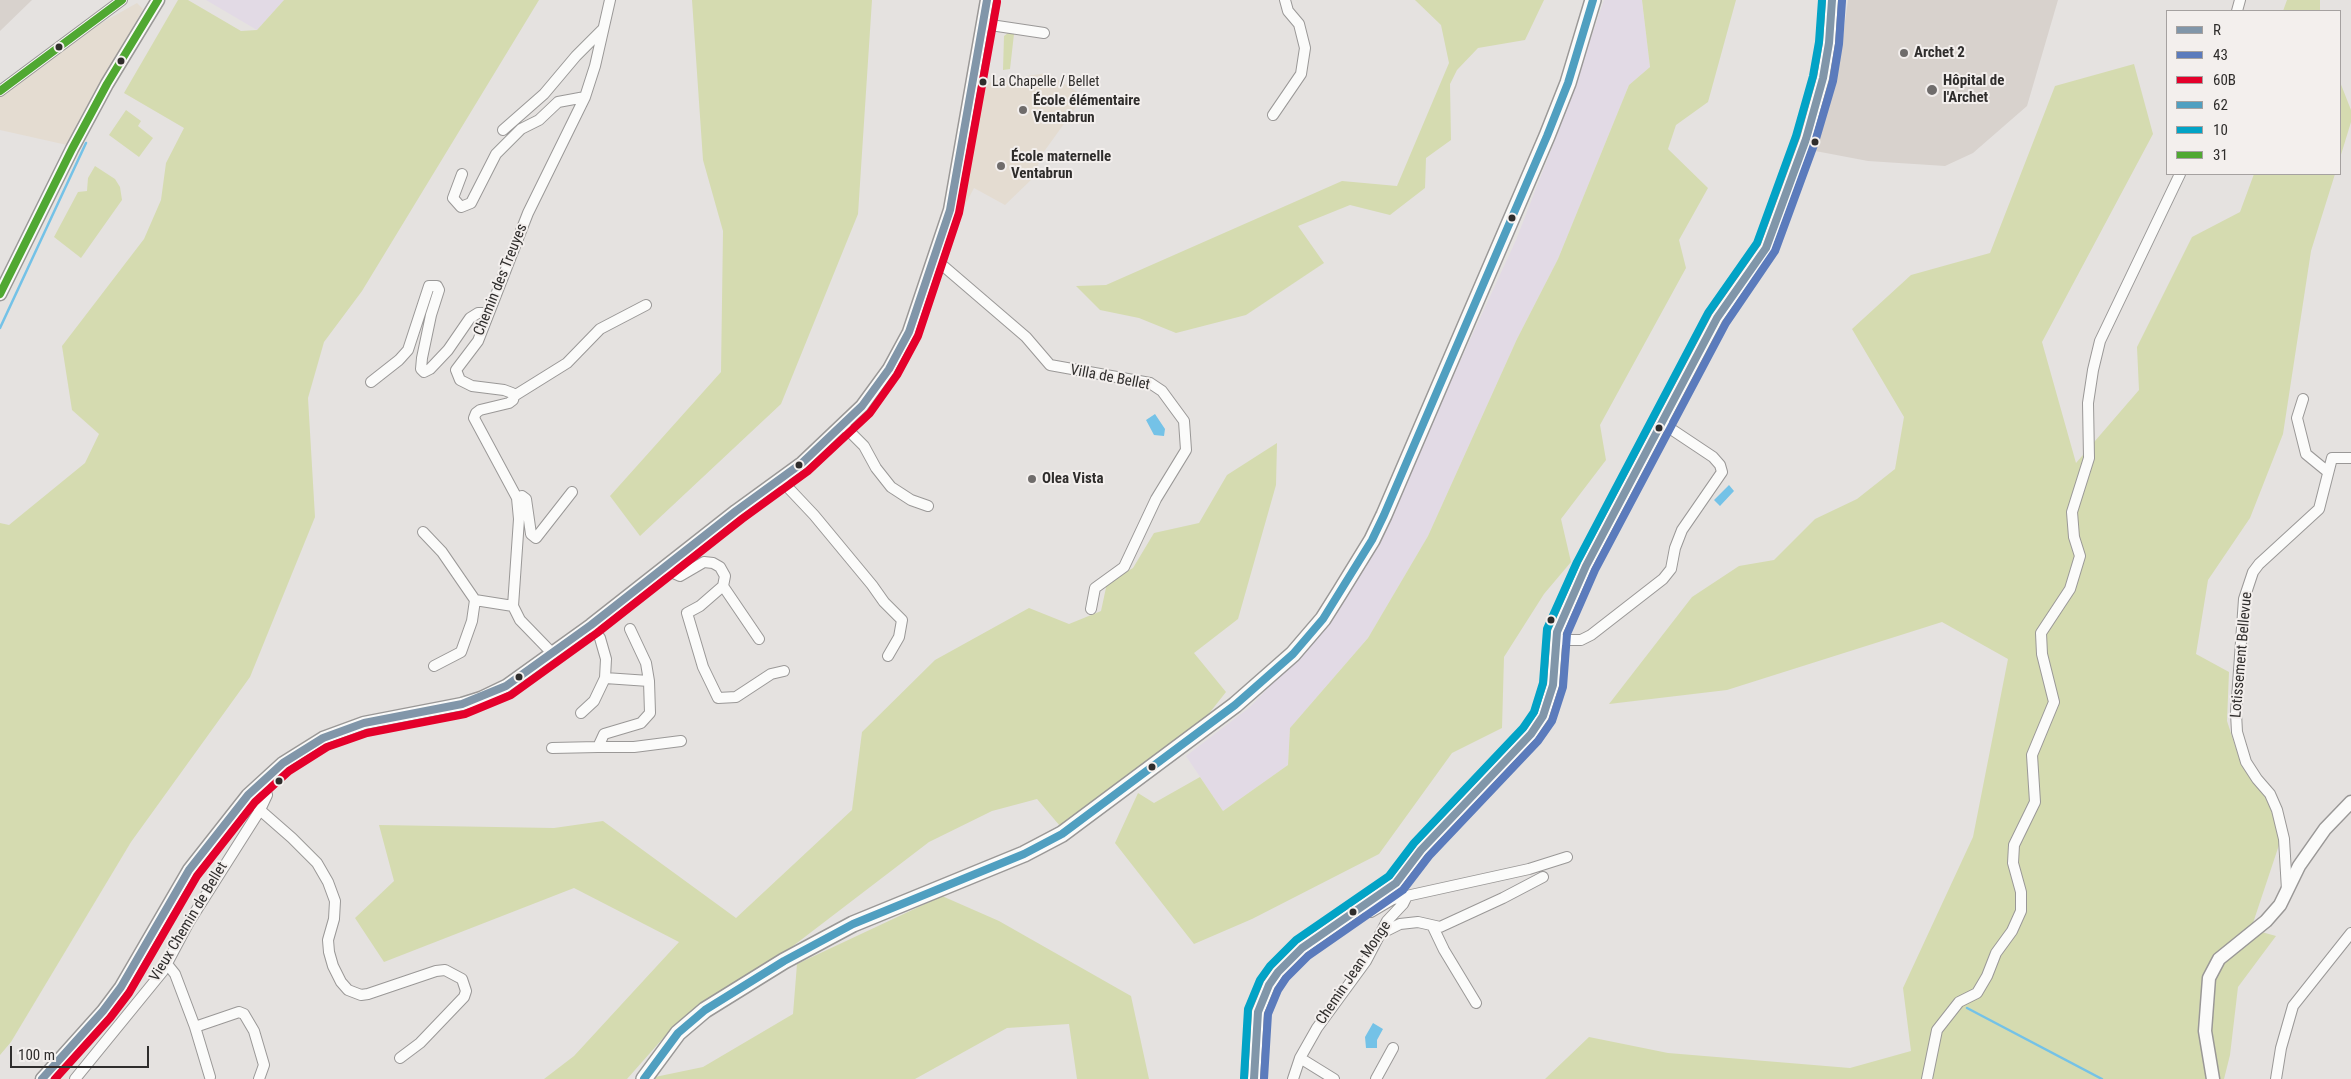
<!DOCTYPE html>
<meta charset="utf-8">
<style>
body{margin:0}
#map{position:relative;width:2351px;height:1079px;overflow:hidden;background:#e5e2e0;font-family:"Roboto Condensed",sans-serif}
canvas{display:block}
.legend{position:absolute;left:2166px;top:10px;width:175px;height:165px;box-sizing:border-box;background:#f3efed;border:1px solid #a5a1a0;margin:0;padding:6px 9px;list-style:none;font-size:15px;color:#2f2d2c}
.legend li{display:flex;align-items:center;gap:10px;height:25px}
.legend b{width:25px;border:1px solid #a5a1a0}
.scale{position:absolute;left:10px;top:1046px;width:139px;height:22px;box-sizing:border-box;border:2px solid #2f2d2c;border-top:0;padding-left:6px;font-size:15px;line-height:18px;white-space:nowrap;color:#2f2d2c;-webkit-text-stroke:4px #f3efed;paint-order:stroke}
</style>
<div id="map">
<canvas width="2351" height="1079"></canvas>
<ul class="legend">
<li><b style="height:6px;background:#8196a9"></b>R</li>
<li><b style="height:6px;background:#5b7bbc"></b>43</li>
<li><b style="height:6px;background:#e4002b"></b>60B</li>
<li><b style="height:6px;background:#509fc0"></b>62</li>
<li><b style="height:6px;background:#02a3c6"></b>10</li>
<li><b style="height:6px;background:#50a832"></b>31</li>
</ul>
<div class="scale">100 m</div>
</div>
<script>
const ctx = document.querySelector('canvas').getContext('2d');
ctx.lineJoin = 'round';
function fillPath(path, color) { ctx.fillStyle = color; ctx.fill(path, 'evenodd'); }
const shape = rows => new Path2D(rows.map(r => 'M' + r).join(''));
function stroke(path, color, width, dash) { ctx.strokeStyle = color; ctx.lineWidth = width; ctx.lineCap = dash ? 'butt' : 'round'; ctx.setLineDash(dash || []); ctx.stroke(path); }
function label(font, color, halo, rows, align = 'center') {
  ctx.font = font + ' "Roboto Condensed",sans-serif'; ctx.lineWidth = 4; ctx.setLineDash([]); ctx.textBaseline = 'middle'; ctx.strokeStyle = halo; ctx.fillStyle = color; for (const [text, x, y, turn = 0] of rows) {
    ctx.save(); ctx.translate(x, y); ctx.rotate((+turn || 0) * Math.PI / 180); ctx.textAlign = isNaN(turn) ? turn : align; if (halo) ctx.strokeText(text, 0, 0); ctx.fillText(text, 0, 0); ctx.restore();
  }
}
fillPath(shape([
 [0,0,32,0,0,31],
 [1848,0,2058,0,2027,106,1973,153,1945,166,1868,161,1810,150,1838,73]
]), '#d8d2cd');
fillPath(shape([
 [206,0,284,0,257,30],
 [1604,0,1642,0,1650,67,1629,85,1558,259,1517,339,1428,536,1368,638,1290,728,1288,765,1223,811,1186,756,1250,707,1327,626,1370,557,1516,240,1560,127]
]), '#e2dae5');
fillPath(shape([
 [137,3,143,9,108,76,67,145,0,130,0,97,98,25],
 [1047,73,1084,96,1043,153,1032,179,1005,205,974,188,964,207,958,205,976,95,992,81]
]), '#e4dcd1');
fillPath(shape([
 [178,0,188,0,241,31,257,30,284,0,539,0,362,291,324,342,308,398,315,517,250,677,131,842,11,1042,0,1055,0,523,9,525,85,463,99,434,72,410,62,346,144,239,161,200,166,163,184,128,124,93],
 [692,0,872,0,858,214,781,404,640,536,610,496,721,372,723,231,703,160],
 [1415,0,1544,0,1525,40,1478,48,1457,70,1450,84,1451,140,1426,158,1425,188,1390,215,1350,205,1298,226,1324,263,1246,315,1176,333,1139,318,1100,310,1076,286,1106,285,1342,181,1397,186,1449,63,1441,25],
 [1642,0,1736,0,1708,102,1676,125,1668,149,1708,188,1679,240,1686,268,1600,425,1606,460,1561,519,1571,562,1544,594,1504,657,1502,728,1452,753,1379,854,1252,919,1194,944,1115,843,1138,793,1154,803,1200,777,1223,811,1288,765,1290,728,1368,638,1428,536,1517,339,1558,259,1629,85,1650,67],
 [2287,0,2320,0,2320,11,2283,11],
 [1008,33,1014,34,1010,69,1003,70,1004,36],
 [2134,64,2153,134,2042,342,2076,463,2139,390,2137,347,2192,237,2240,212,2254,174,2335,174,2311,251,2283,434,2250,518,2208,580,2196,654,2229,672,2227,721,2241,764,2267,799,2281,839,2251,929,2276,936,2238,987,2230,1055,2224,1079,1545,1079,1589,1037,1668,1053,1850,1068,1911,1051,1903,988,1973,837,2008,659,1942,622,1727,690,1609,704,1692,597,1739,566,1774,560,1815,519,1857,499,1895,469,1904,417,1852,329,1911,275,1990,253,2055,86],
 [2340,82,2351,110,2351,122,2340,158],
 [126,110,141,121,138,126,153,138,139,157,109,135],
 [95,166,115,179,120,187,122,200,81,258,54,237,78,192,87,191,88,178],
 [1277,443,1276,485,1238,619,1194,653,1226,692,1207,716,1060,826,1037,799,992,811,929,842,776,959,673,1027,627,1079,544,1079,574,1056,679,942,574,888,384,962,355,918,394,881,379,825,554,828,603,821,736,918,852,810,862,732,935,660,1029,608,1069,624,1101,611,1107,583,1133,568,1154,533,1199,523,1227,475],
 [942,896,999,921,1131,996,1149,1079,1077,1079,1069,1024,1007,1028,915,1079,654,1079,655,1077,703,1067,793,1014,797,964]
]), '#d5dbb0');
fillPath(shape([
 [1155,414,1165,429,1164,436,1154,435,1146,420],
 [1729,485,1734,491,1720,506,1714,500],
 [1373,1023,1383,1029,1377,1040,1377,1048,1366,1048,1365,1037]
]), '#74c2e7');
stroke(shape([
 [0,328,86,143],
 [1967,1008,2102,1079]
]), '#74c2e7', 2.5);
const minor = shape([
 [2237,11,2240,0],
 [984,24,1044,33],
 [0,91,122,0],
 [1273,115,1301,74,1305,48,1299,24,1288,11,1285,0],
 [503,130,544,94,576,56,603,29],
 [462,174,453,198,461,207,471,203,496,154,521,129,539,120,558,102,585,97],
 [934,258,1026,337,1050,365,1150,383,1162,391,1184,421,1186,450,1156,499,1124,567,1095,588,1091,609],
 [371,382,399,360,408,350,429,286,437,286,439,290,431,315,422,358,421,369,424,372,430,369,448,350,470,318,478,313,487,313],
 [514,396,567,363,600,329,646,305],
 [2303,399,2297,418,2306,454,2328,472],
 [844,426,864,446,876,468,891,487,911,500,928,506],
 [780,479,814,515,872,585,884,602,902,620,899,637,888,656],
 [517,498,522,496,526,499,531,534,536,538,572,492],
 [423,532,442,552,475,600,513,606],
 [665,566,671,572,680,576,704,562,713,563,720,567,725,576,723,586,700,606,687,613,703,667,718,698,736,697,771,674,784,671],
 [723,586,759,639],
 [1556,640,1581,640,1591,635,1663,579,1671,569,1675,548,1682,530,1722,472,1720,465,1713,457,1662,423],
 [552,653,520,620,513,606,519,519,517,498,474,418,476,413,480,410,509,403,513,400,514,396,512,393,504,390,472,386,460,380,456,370,478,341,528,213,585,97,595,66,610,0],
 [434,666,461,652,472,621,475,600],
 [605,678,649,681],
 [581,713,594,701,605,678,606,659,600,638,591,625],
 [598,747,634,747,681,741],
 [552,748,598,747,604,734,641,723,650,713,649,681,646,663,630,629],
 [248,795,260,810,292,838,317,863,328,882,335,901,334,919,328,940,329,952,333,966,341,982,348,990,361,995,368,994,436,971,445,970,462,979,466,991,464,997,420,1043,400,1058],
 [2287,890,2284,839,2277,810,2270,794,2257,779,2246,762,2237,732,2236,713,2244,599,2253,572,2259,564,2319,509,2332,458,2351,458],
 [1364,906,1371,912,1393,899,1529,869,1567,857],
 [1433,927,1444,950,1476,1003],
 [1380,934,1400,924,1418,922,1440,927,1503,898,1543,877],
 [167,964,175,974,195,1027,239,1012,244,1014,254,1031,264,1065,259,1079],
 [195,1027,210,1077],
 [1300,1058,1334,1079],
 [75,1079,163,971,189,922,260,810,267,795,262,782],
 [1293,1079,1300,1058,1317,1028,1366,961,1387,921,1403,904,1407,896],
 [1376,1079,1393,1048],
 [1927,1079,1937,1030,1959,1002,1977,993,1987,976,1996,953,2012,931,2021,911,2021,892,2013,863,2014,845,2035,802,2032,755,2054,702,2042,654,2041,633,2070,589,2080,556,2074,537,2072,512,2089,458,2088,403,2093,370,2100,341,2180,174],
 [2276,1079,2281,1048,2293,1006,2351,933]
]);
const tertiary = shape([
 [0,294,72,149,107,84,158,0],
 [42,1079,103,1011,121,987,189,870,248,795,283,763,323,738,364,723,462,704,481,698,506,686,591,625,736,511,802,463,862,406,889,369,909,332,950,210,987,0],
 [1254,1079,1258,1012,1269,985,1278,972,1302,948,1396,883,1421,850,1531,734,1543,716,1553,685,1557,632,1586,566,1717,318,1766,248,1806,139,1823,78,1829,43,1832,0],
 [2213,1079,2205,1031,2209,978,2219,959,2266,921,2280,905,2299,866,2325,829,2351,802]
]);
const secondary = shape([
 [644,1079,678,1033,705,1010,784,961,853,924,1024,854,1062,834,1235,705,1293,654,1323,619,1340,592,1372,540,1384,515,1547,136,1568,83,1593,0]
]);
stroke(minor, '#9a9897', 12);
stroke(tertiary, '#9a9897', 15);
stroke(secondary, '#9a9897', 18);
stroke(minor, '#fbfbfa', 10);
stroke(tertiary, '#fbfbfa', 12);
stroke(secondary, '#fbfbfa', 15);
stroke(shape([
 [42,1079,103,1011,121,987,189,870,248,795,283,763,323,738,364,723,462,704,506,686,591,625,736,511,802,463,862,406,889,369,909,332,950,210,987,0],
 [1254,1079,1258,1012,1269,985,1278,972,1302,948,1396,883,1421,850,1531,734,1543,716,1553,685,1557,632,1586,566,1717,318,1766,248,1806,139,1823,78,1829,43,1832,0]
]), '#8196a9', 8);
stroke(shape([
 [1264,1079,1268,1014,1278,990,1286,978,1308,956,1403,890,1429,856,1538,741,1552,721,1563,687,1567,634,1595,570,1726,323,1775,251,1815,142,1833,81,1839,44,1842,1]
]), '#5b7bbc', 8);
stroke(shape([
 [55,1079,110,1018,129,993,197,876,255,802,289,771,327,747,367,733,465,714,511,695,597,633,742,519,808,471,870,413,897,375,918,336,959,213,997,2]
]), '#e4002b', 8);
stroke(shape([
 [644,1079,678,1033,705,1010,784,961,853,924,1024,854,1062,834,1235,705,1293,654,1323,619,1372,540,1384,515,1547,136,1568,83,1593,0]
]), '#509fc0', 8);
stroke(shape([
 [1244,1078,1248,1009,1260,980,1270,966,1296,940,1389,876,1414,843,1523,728,1534,712,1543,683,1547,629,1577,562,1708,313,1757,243,1796,136,1813,76,1819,42,1822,0]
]), '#02a3c6', 8);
stroke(shape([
 [0,91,122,0],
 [0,294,72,149,107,84,158,0]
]), '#50a832', 8);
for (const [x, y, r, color] of [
 [59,47,4.5,"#2f2d2c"],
 [1904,53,5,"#6f6c6b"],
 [121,61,4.5,"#2f2d2c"],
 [983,82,4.5,"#2f2d2c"],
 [1932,90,6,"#6f6c6b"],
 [1023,110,5,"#6f6c6b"],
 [1815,142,4.5,"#2f2d2c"],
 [1001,166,5,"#6f6c6b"],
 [1512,218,4.5,"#2f2d2c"],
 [1659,428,4.5,"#2f2d2c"],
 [799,465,4.5,"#2f2d2c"],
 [1032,479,5,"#6f6c6b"],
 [1551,620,4.5,"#2f2d2c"],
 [519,677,4.5,"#2f2d2c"],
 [1152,767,4.5,"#2f2d2c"],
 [279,781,4.5,"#2f2d2c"],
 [1353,912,4.5,"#2f2d2c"]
]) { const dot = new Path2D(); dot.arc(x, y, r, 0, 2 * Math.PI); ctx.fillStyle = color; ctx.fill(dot); stroke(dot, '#f3efed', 2); }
label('14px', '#2f2d2c', '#f3efed', [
 ["La Chapelle / Bellet",992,82]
], 'left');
label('bold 15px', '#2f2d2c', '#f3efed', [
 ["Archet 2",1914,53],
 ["Hôpital de",1943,81],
 ["l'Archet",1943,98],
 ["École élémentaire",1033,101],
 ["Ventabrun",1033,118],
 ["École maternelle",1011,157],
 ["Ventabrun",1011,174],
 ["Olea Vista",1042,479]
], 'left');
label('15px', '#2f2d2c', '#f3efed', [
 ["Chemin des Treuyes",501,280,-68],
 ["Villa de Bellet",1110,378,11],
 ["Lotissement Bellevue",2242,655,-85],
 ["Vieux Chemin de Bellet",189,922,-59],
 ["Chemin Jean Monge",1354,973,-56]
]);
</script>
